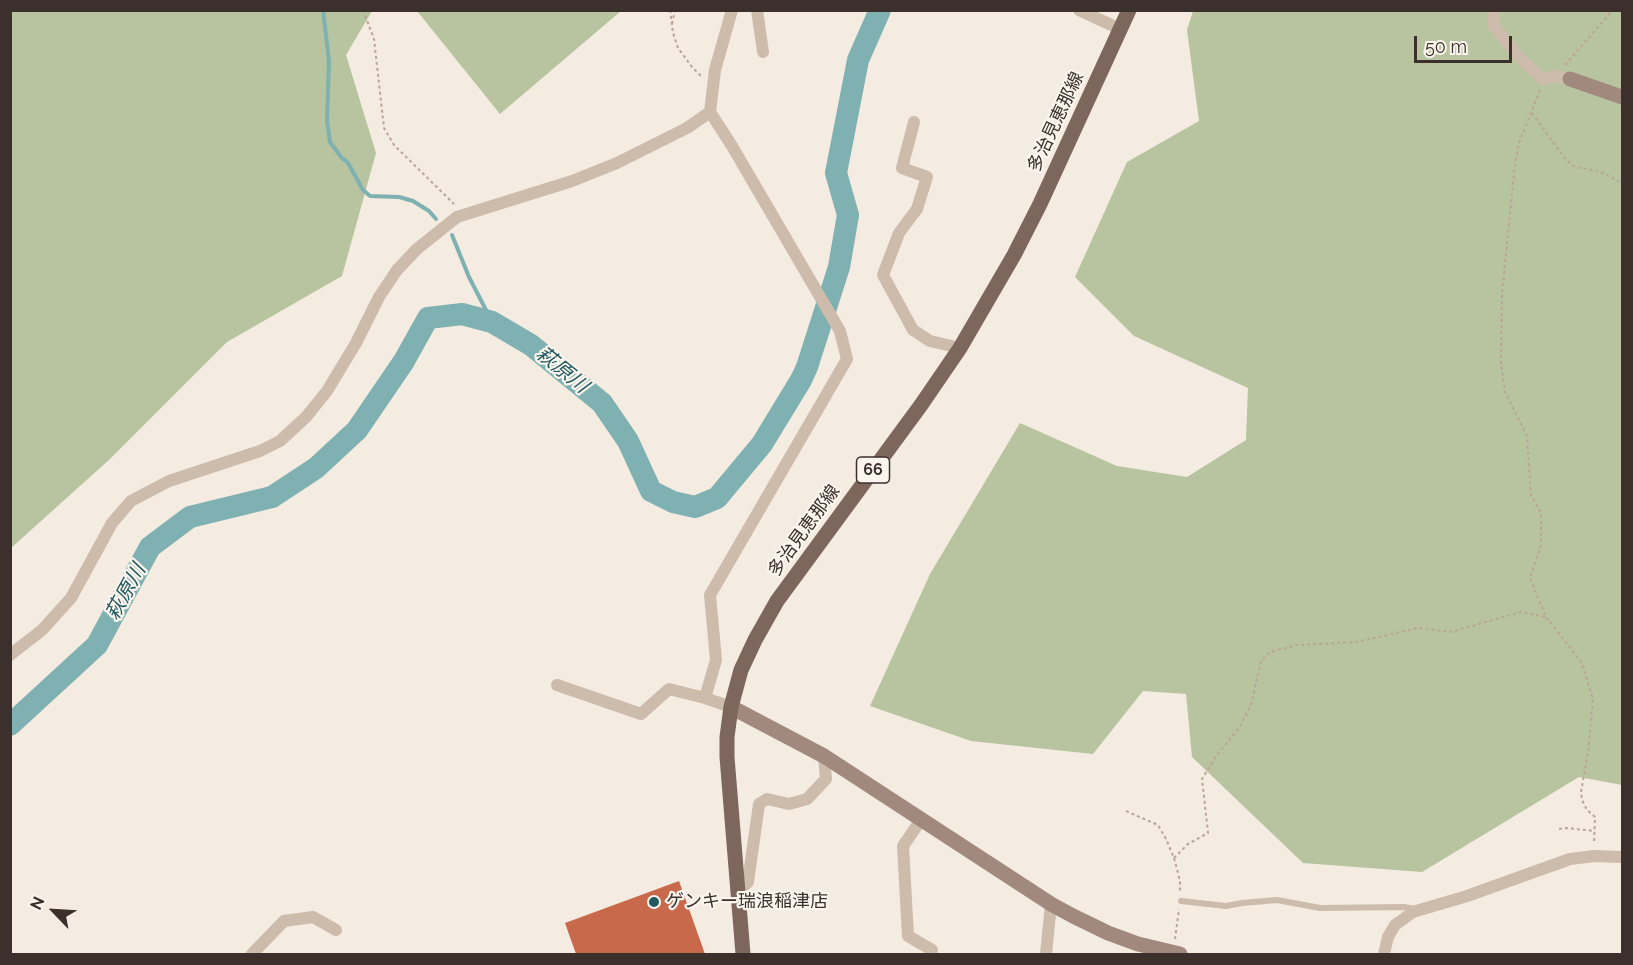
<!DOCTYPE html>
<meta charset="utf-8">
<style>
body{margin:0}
#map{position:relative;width:1633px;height:965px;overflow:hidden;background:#f4ebe1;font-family:Raleway,sans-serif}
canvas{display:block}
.frame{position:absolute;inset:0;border:12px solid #3b302b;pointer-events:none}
.north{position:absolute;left:24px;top:881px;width:60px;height:60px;-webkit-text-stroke:4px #fbf5ee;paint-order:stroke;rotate:295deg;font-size:16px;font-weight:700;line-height:24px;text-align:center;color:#3b302b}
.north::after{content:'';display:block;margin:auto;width:21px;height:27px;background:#3b302b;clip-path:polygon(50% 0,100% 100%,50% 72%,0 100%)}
.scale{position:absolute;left:1414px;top:36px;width:98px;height:27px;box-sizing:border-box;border:3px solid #3b302b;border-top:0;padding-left:8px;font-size:18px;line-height:21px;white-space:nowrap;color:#3b302b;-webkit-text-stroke:4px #fbf5ee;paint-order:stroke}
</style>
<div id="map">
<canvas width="1633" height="965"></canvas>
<div class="frame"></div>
<div class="north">N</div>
<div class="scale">50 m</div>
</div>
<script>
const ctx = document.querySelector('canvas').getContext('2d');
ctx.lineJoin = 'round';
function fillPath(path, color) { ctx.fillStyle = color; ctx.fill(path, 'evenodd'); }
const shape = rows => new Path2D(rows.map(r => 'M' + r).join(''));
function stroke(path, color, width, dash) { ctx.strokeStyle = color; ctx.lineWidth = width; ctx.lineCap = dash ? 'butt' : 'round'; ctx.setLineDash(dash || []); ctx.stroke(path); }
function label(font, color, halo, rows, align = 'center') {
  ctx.font = font + ' Raleway,"Noto Sans JP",sans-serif'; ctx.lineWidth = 4.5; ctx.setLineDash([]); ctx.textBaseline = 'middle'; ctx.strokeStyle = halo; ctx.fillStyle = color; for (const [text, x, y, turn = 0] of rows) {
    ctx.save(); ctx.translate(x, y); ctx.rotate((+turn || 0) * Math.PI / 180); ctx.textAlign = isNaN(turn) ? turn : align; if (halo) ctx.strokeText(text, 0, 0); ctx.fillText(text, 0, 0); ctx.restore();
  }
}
fillPath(shape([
 [11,10,372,11,346,55,376,153,342,276,227,342,110,459,11,548],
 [417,11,621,11,500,114],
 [1193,11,1622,11,1622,785,1579,777,1422,872,1303,863,1192,757,1186,694,1143,691,1093,754,971,741,870,706,930,574,1020,423,1117,466,1187,477,1246,440,1248,388,1134,336,1075,277,1127,162,1199,121,1187,30]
]), '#b8c4a0');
stroke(shape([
 [323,10,329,61,327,120,330,142,341,157,348,163,363,190,370,196,399,197,413,201,429,211,436,219],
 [452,235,469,277,487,312,485,320]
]), '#7fb0b2', 4);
stroke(shape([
 [10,725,97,645,150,547,190,517,272,497,316,468,357,430,404,361,428,318,462,314,492,322,531,345,602,403,628,441,651,491,673,502,695,507,717,498,762,444,801,380,807,367,839,267,848,215,836,173,858,60,880,10]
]), '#7fb0b2', 22);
fillPath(shape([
 [679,881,705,954,576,954,565,923]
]), '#c8694b');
stroke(shape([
 [363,10,374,39,384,128,394,145,454,204],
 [670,10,673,33,678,48,692,67,701,76],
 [672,24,675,10],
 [1565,65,1613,10],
 [1540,90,1519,143,1515,164,1502,294,1501,363,1505,392,1527,436,1531,495,1541,513,1541,545,1530,578,1546,617,1582,663,1593,699,1588,753,1581,792,1582,800,1587,810,1595,817,1594,844],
 [1532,113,1566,160,1575,167,1599,171,1622,183],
 [1126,811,1158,825,1166,839,1174,858,1180,881,1180,891],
 [1559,829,1566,828,1595,831],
 [1174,858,1188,844,1208,833,1202,779,1216,756,1239,728,1251,705,1261,661,1270,652,1297,645,1357,642,1418,628,1451,632,1521,612,1546,617],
 [1175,939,1179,909]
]), '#b9a596', 2, [3, 3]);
stroke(shape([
 [1181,901,1226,906,1242,903,1277,900,1320,908,1404,907,1415,909]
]), '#cdbbac', 6);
stroke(shape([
 [757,10,763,52],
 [1079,10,1120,29],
 [1494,10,1494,26,1518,56,1542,79,1555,76,1570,79],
 [914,122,902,168,927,177,917,209,899,233,883,275,913,330,930,341,960,348],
 [10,655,42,630,71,598,112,523,131,501,169,481,260,451,280,441,306,417,327,391,356,343,379,297,397,270,417,249,457,217,572,181,617,163,687,128,710,112],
 [557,685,641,714,669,689,705,698],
 [731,707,705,698,716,660,710,595,847,359,840,331,732,146,710,112,715,70,732,10],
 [921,820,903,846,908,936,932,950],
 [738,892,748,882,759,804,767,799,789,804,807,799,826,779,824,756],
 [252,954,284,921,313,917,336,930],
 [1046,954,1051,904],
 [1384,954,1388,937,1395,925,1413,912,1467,896,1570,859,1594,856,1622,857]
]), '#cdbbac', 12);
stroke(shape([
 [1570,79,1622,97],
 [731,707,824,756,1051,904,1073,916,1108,933,1138,944,1180,954]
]), '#a18a7d', 15);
stroke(shape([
 [743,954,727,757,727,737,731,707,741,670,755,640,777,601,921,405,960,348,1014,255,1040,204,1129,10]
]), '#7d675c', 15);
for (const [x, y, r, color] of [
 [654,902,6,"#1f5a5e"]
]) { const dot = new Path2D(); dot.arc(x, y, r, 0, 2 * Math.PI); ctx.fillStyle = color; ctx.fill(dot); stroke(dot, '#fbf5ee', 2); }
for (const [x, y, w] of [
 [873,470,33]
]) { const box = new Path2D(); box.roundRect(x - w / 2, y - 13, w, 26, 4.5); ctx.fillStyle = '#fbf5ee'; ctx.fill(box); stroke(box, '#3b302b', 1.5); }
label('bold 16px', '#3b302b', null, [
 ["66",873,470]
]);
label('18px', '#3b302b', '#fbf5ee', [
 ["多治見恵那線",1056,122,-65],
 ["多治見恵那線",804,531,-54]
]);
label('18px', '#3b302b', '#fbf5ee', [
 ["ゲンキー瑞浪稲津店",666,902]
], 'left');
label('italic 20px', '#1f5a5e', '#fbf5ee', [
 ["萩原川",562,370,39],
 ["萩原川",126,592,-61]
]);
</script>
